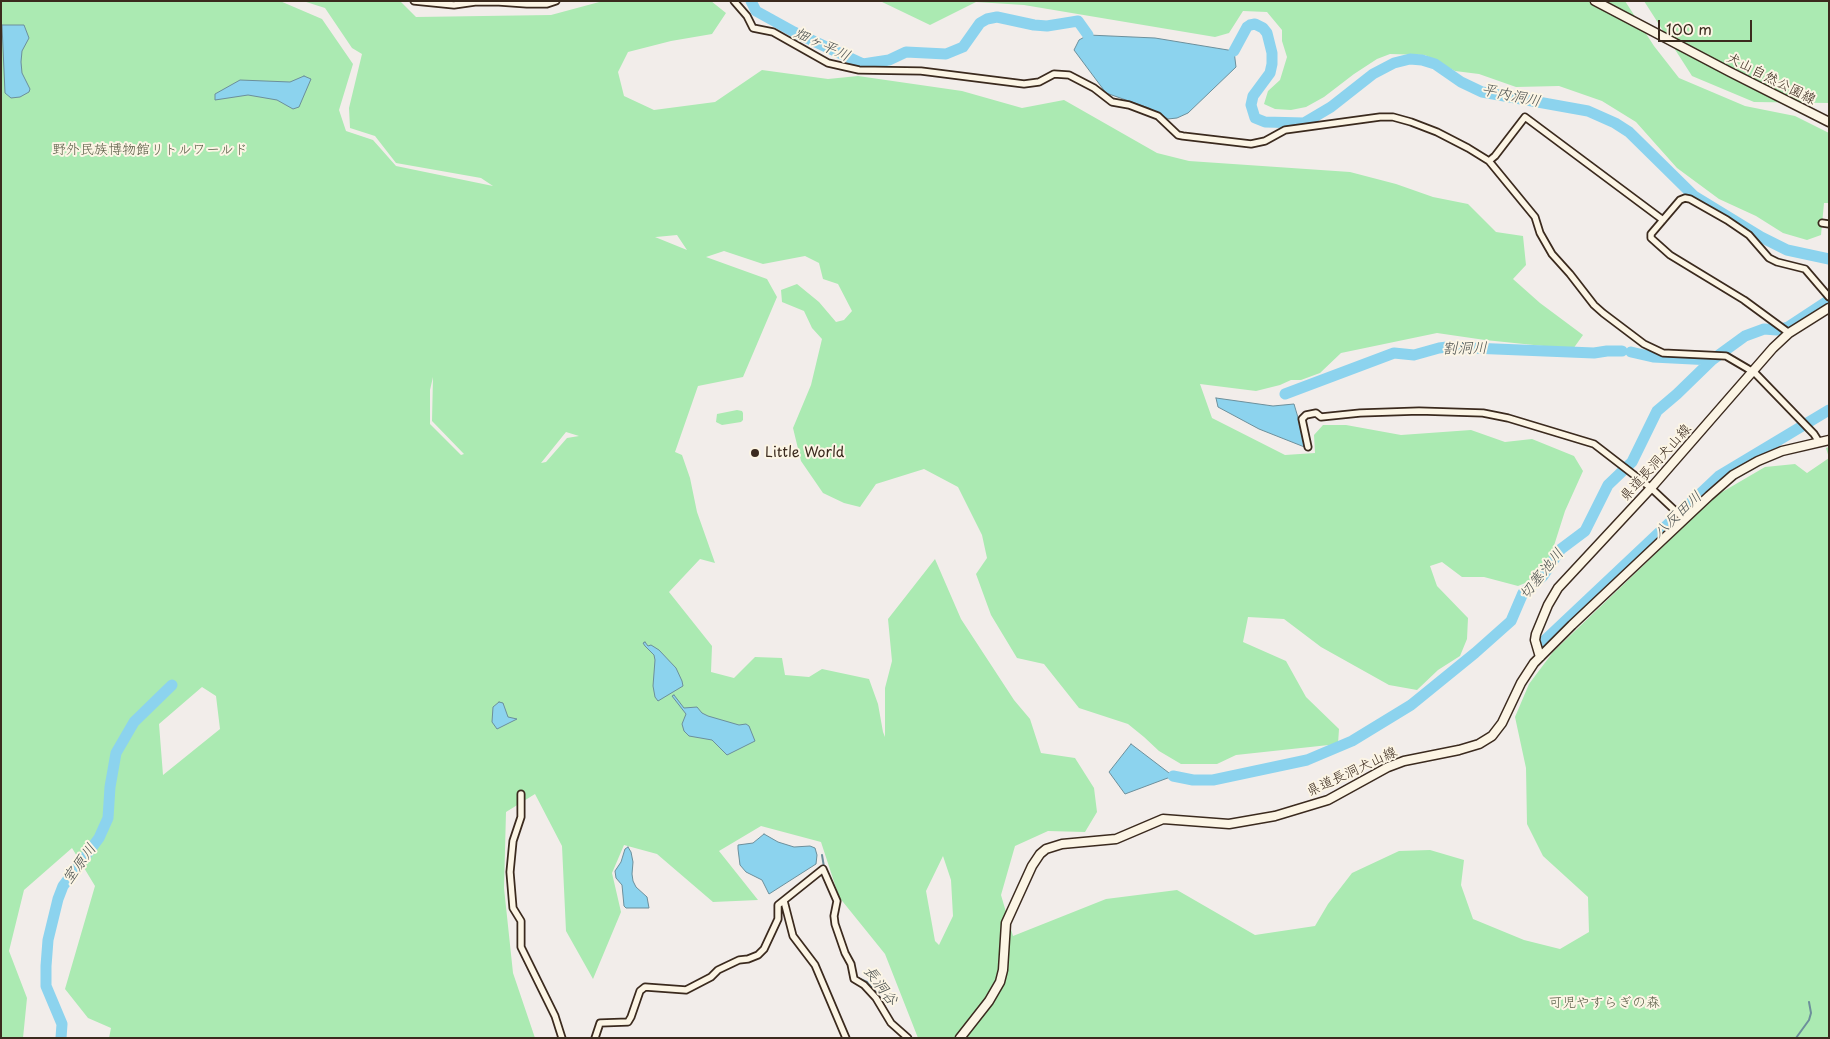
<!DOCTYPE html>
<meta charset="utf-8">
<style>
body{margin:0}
#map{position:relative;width:1830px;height:1039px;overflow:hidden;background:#f2edea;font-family:"Playpen Sans",sans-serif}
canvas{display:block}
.frame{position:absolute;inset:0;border:2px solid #3b2a1e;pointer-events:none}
.scale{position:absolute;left:1658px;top:20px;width:94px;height:22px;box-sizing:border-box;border:2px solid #3b2a1e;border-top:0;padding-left:6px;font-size:15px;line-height:18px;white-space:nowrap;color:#3b2a1e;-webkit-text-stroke:4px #fcf5e5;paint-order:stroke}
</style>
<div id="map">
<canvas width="1830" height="1039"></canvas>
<div class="frame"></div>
<div class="scale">100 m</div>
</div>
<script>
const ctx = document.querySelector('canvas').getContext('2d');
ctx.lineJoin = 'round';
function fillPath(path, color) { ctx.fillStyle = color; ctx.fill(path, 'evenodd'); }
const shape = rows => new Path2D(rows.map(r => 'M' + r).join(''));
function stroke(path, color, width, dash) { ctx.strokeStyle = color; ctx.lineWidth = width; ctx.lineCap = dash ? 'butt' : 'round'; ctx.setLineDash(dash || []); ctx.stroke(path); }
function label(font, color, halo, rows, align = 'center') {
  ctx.font = font + ' "Playpen Sans","Klee One",sans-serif'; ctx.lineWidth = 4; ctx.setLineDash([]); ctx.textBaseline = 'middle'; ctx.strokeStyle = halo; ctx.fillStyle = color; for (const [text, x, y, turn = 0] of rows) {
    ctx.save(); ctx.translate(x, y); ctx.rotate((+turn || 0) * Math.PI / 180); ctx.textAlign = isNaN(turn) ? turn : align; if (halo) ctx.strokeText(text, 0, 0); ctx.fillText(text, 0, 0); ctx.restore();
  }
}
fillPath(shape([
 [1,1,280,1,322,19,353,64,339,110,346,131,373,140,396,166,493,186,481,178,396,163,375,136,350,128,349,108,362,54,352,48,325,8,303,1,400,1,416,17,551,15,603,1,711,1,726,13,712,34,671,41,628,52,618,72,624,96,654,110,715,102,762,70,828,79,858,76,962,91,1022,108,1064,100,1157,153,1189,161,1350,172,1396,184,1433,197,1468,204,1496,232,1523,236,1526,265,1513,279,1540,303,1583,335,1573,349,1485,340,1437,333,1341,353,1320,373,1301,380,1291,380,1280,385,1256,391,1200,384,1212,418,1285,455,1315,453,1314,435,1323,425,1346,425,1401,435,1471,430,1505,442,1532,439,1574,456,1583,471,1565,511,1551,555,1535,579,1518,586,1484,577,1462,577,1442,562,1430,566,1437,586,1468,618,1467,639,1460,656,1438,670,1417,690,1389,685,1321,647,1284,619,1248,617,1243,642,1286,661,1306,697,1339,729,1338,744,1236,755,1217,764,1181,764,1159,751,1144,737,1128,724,1079,708,1044,664,1017,658,991,615,976,574,987,558,982,535,958,487,924,469,876,484,860,507,844,503,823,493,801,461,793,428,811,385,822,339,812,328,804,311,782,302,781,290,797,284,819,302,836,322,844,320,852,311,838,284,823,279,819,263,805,256,763,264,724,251,706,257,767,279,777,297,743,377,698,386,675,452,682,455,690,478,697,512,715,563,700,559,669,592,712,646,711,672,734,678,755,657,782,658,785,675,809,677,822,669,869,679,878,704,883,732,885,737,885,688,892,661,888,619,935,559,961,619,1014,700,1030,719,1041,753,1075,758,1094,788,1097,812,1085,832,1048,831,1015,846,1001,895,1013,936,1106,899,1177,890,1255,935,1315,926,1328,904,1352,873,1399,851,1430,850,1464,860,1461,885,1473,919,1524,940,1560,949,1589,932,1588,897,1543,856,1527,824,1526,768,1515,717,1529,684,1553,652,1717,495,1765,467,1795,464,1807,473,1829,458,1826,448,1829,447,1829,1038,918,1038,885,954,839,897,821,842,761,826,719,851,758,900,713,902,657,854,624,845,612,873,621,912,593,979,566,931,562,846,535,794,506,812,504,888,513,973,535,1038,109,1038,111,1028,88,1018,65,989,95,886,72,848,24,890,9,951,27,998,23,1038,1,1038],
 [677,235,687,250,655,237,656,237],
 [433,377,432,421,464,454,461,455,430,424,430,390],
 [566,432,579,436,567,438,546,462,541,463],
 [202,687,216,696,220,729,163,775,159,724],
 [943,856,951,880,953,916,939,945,935,941,926,891],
 [880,1,1625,1,1654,46,1679,78,1745,106,1795,116,1829,133,1829,203,1824,203,1821,235,1807,240,1783,233,1756,216,1719,199,1677,168,1636,122,1602,101,1559,86,1516,87,1479,74,1455,71,1425,55,1390,54,1377,59,1354,74,1324,97,1306,107,1291,110,1275,109,1264,104,1268,91,1280,80,1287,57,1282,41,1282,30,1267,12,1243,11,1229,33,1215,37,1024,5,976,2,930,25],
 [1644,1,1829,1,1829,103,1754,102,1692,76],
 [737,410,742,411,743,413,743,420,741,422,722,425,716,422,717,414]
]), '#abeab2');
const water = shape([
 [2,25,24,25,29,38,22,51,21,62,22,73,30,89,29,92,20,97,11,98,5,93,2,25],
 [1088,35,1155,38,1234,51,1236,67,1188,113,1177,118,1168,119,1149,108,1106,93,1074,50,1079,40,1088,35],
 [304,76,311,79,299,107,293,109,277,100,248,95,215,100,215,94,240,80,290,82,304,76],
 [1216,398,1273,406,1294,404,1307,448,1259,429,1218,407,1216,398],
 [645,642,648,646,651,645,659,650,676,668,682,681,683,686,658,701,655,697,653,686,655,660,654,655,645,646,643,643,645,642],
 [674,695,684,708,697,707,702,713,708,716,739,725,746,724,749,726,755,741,727,755,712,740,689,736,684,731,682,724,686,714,672,696,674,695],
 [499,702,503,703,508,717,517,719,497,729,492,722,493,707,499,702],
 [1131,744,1173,776,1125,794,1109,772,1131,744],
 [764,834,778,842,794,847,810,846,815,848,817,855,816,864,769,894,762,880,746,872,740,865,738,849,738,845,753,843,764,834],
 [628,847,631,852,633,862,632,874,633,881,636,887,647,897,649,908,626,908,624,906,622,885,616,878,615,871,621,862,625,849,628,847]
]);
fillPath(water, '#8cd3ee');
stroke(water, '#6c8f9b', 1);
stroke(shape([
 [822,855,824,867],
 [828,873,836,892],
 [858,978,867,982,879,996,886,1009],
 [897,1025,911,1038],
 [1796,1038,1809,1020,1811,1013,1809,1002]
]), '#6c8f9b', 2);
stroke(shape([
 [751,1,756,11,794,32,863,64,889,60,906,52,946,54,963,47,980,23,987,19,997,17,1034,25,1047,26,1078,21,1088,35],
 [1234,51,1247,27,1250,25,1255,24,1263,28,1267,33,1272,53,1272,64,1270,73,1253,96,1251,105,1255,118,1265,122,1304,123,1331,107,1373,74,1394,63,1410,59,1422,60,1435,64,1461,82,1482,92,1588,111,1615,123,1629,132,1694,196,1761,237,1787,250,1829,259],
 [1631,352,1653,357,1712,360],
 [1285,394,1394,353,1414,355,1439,348,1447,347,1594,353,1607,351,1622,351],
 [1543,642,1719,476,1829,410],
 [1173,776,1193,780,1213,780,1307,760,1352,741,1411,705,1475,653,1511,621,1523,593,1543,576,1561,549,1585,531,1608,485,1632,462,1657,411,1677,394,1712,360,1745,336,1764,329,1777,330,1788,327,1829,300],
 [61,1038,62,1024,46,986,46,966,48,940,58,899,63,886,99,838,108,818,110,787,116,753,134,722,172,685]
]), '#8cd3ee', 11);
const street = shape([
 [414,1,454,5,475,2,499,2,527,4,547,4,556,1],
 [734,1,747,16,753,28,773,32,828,63,859,70,921,71,1024,84,1039,82,1054,74,1069,75,1094,88,1112,102,1129,105,1158,116,1178,135,1183,136,1251,144,1265,141,1285,130,1380,117,1393,117,1411,122,1437,132,1468,148,1489,161,1535,217,1540,233,1552,254,1570,274,1594,305,1603,313,1644,344,1663,353,1726,356,1755,373,1814,434,1819,442],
 [1489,161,1495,156,1525,117,1663,220],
 [1822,223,1829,224],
 [1789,333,1744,300,1670,255,1651,238,1651,234,1680,200,1685,198,1690,199,1727,220,1749,235,1769,258,1777,262,1805,269,1829,297],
 [1308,447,1302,419,1306,415,1316,413,1321,417,1360,413,1419,411,1483,413,1508,418,1594,444,1651,488,1684,519],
 [521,794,521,817,513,841,510,872,513,908,521,921,521,947,555,1016,562,1038],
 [784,901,793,936,815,965,846,1038],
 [595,1038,600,1023,628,1022,631,1017,640,991,645,987,686,990,711,977,718,970,739,960,748,959,758,955,764,949,778,919,778,905,823,869,837,901,834,916,835,924,845,953,851,964,854,979,864,985,876,998,891,1023,908,1038]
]);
const secondary = shape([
 [1595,1,1730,72,1829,122],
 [1540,657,1535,640,1536,634,1548,605,1558,588,1651,488,1773,348,1789,333,1829,308],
 [960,1038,989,1001,1000,982,1003,970,1006,923,1032,866,1040,854,1046,849,1062,844,1116,839,1163,819,1229,824,1275,816,1328,800,1388,767,1404,761,1459,750,1479,744,1492,736,1502,723,1521,683,1534,663,1572,625,1709,496,1733,475,1758,461,1782,451,1829,440]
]);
stroke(street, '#3b2a1e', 9);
stroke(secondary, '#3b2a1e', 11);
stroke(street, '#fcf5e5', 5.5);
stroke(secondary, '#fcf5e5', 8);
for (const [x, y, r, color] of [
 [755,453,5,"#3b2a1e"]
]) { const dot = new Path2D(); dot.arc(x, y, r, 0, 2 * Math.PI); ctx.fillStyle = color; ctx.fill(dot); stroke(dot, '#fcf5e5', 2); }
label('14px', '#3b2a1e', '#fcf5e5', [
 ["犬山自然公園線",1771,79,27],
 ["県道長洞犬山線",1656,463,-48],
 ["県道長洞犬山線",1352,772,-25]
]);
label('14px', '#575a43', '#fcf5e5', [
 ["野外民族博物館リトルワールド",150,150],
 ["可児やすらぎの森",1604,1003]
]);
label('14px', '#3b2a1e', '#fcf5e5', [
 ["Little World",765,453]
], 'left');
label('italic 15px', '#4f5452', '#fcf5e5', [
 ["畑ヶ平川",822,45,25],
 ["平内洞川",1511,96,12],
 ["割洞川",1465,349,-1],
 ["八反田川",1678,515,-43],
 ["切塞池川",1542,574,-51],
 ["室原川",80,864,-54],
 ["長洞谷",880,986,53]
]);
</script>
